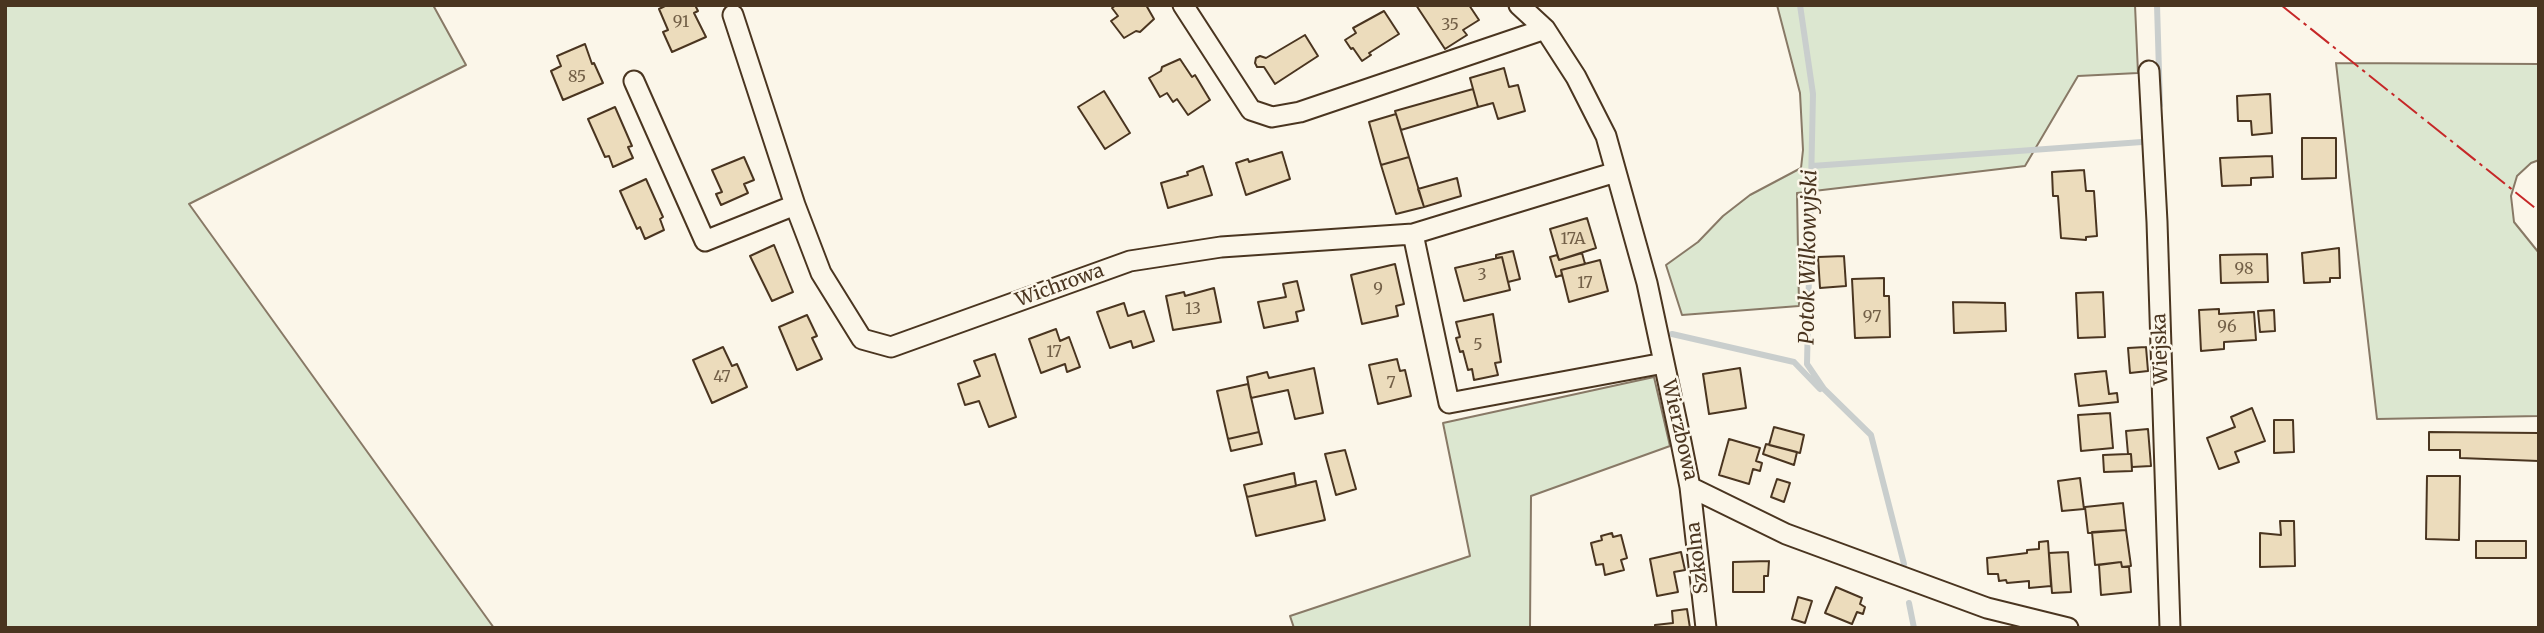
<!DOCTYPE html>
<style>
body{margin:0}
#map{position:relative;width:2544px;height:633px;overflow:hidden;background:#fbf6e9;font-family:Merriweather,serif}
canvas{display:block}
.frame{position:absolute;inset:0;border:7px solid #4a3520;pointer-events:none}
</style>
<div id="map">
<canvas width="2544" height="633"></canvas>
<div class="frame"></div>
</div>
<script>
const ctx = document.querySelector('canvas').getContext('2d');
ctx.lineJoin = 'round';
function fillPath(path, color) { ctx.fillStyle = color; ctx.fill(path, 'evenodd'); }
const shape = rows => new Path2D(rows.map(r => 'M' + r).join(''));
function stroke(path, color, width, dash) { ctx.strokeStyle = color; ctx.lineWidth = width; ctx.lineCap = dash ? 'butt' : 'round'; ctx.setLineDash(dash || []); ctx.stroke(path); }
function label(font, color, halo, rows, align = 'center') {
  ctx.font = font + ' Merriweather,serif'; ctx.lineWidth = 5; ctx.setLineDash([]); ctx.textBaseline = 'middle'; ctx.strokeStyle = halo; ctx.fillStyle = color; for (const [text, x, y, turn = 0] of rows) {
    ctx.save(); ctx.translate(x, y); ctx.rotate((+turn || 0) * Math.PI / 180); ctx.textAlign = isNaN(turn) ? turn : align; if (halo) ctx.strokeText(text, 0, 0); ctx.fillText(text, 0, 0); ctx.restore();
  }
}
const green = shape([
 [5,5,433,5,466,65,189,204,494,628,5,628,5,5],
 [1777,5,2135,5,2138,73,2078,76,2025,166,1797,193,1799,306,1682,315,1666,265,1698,242,1723,216,1750,195,1801,168,1803,150,1800,93,1777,5],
 [2336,63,2539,64,2539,160,2531,163,2517,176,2511,196,2514,222,2539,253,2539,416,2377,419,2336,63],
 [1654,377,1670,446,1531,496,1530,628,1294,628,1290,616,1470,556,1443,423,1654,377]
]);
fillPath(green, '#dce7d0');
stroke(green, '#887966', 2);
stroke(shape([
 [1800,5,1813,94,1807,364,1824,389,1871,435,1904,564],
 [2157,5,2160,105],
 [1812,166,2142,142],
 [1672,334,1794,362,1820,389],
 [1909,603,1914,628]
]), '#c9cecd', 6);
const building = shape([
 [667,5,695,5,698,11,694,13,706,37,672,52,663,32,668,30,659,9,667,5],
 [1116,5,1146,5,1154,19,1140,32,1136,31,1124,38,1111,21,1118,16,1112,8,1116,5],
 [1416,5,1469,5,1479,20,1463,30,1467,35,1445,49,1416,5],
 [1384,11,1399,34,1369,53,1371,55,1362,61,1353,48,1351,49,1345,40,1356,33,1353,28,1384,11],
 [1305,35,1318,56,1275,84,1264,67,1257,67,1255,63,1256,58,1260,56,1266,58,1305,35],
 [585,44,592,64,594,63,603,83,563,100,551,71,561,66,557,56,585,44],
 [1180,59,1192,77,1195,75,1210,100,1188,115,1177,99,1173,102,1167,93,1160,97,1149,78,1161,71,1162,67,1180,59],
 [1504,68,1509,87,1518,85,1525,111,1498,119,1493,103,1478,107,1470,78,1504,68],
 [1473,89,1478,107,1401,130,1395,111,1473,89],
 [1104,91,1130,133,1105,149,1078,107,1104,91],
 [2270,94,2272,133,2252,135,2251,121,2238,121,2237,96,2270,94],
 [615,107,632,146,628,147,633,158,613,167,609,156,605,157,588,119,615,107],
 [1396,114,1409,157,1381,165,1369,122,1396,114],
 [2302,138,2336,138,2336,178,2302,179,2302,138],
 [1282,152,1290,179,1246,195,1236,163,1248,159,1249,162,1282,152],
 [2272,156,2273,177,2251,178,2251,185,2222,186,2220,158,2272,156],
 [744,157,754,180,744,184,748,193,721,205,716,194,722,192,712,170,744,157],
 [1409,157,1424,207,1396,214,1381,165,1409,157],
 [1203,166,1212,195,1168,208,1161,183,1188,175,1187,172,1203,166],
 [2084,170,2086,191,2094,191,2097,236,2086,237,2086,240,2061,238,2058,196,2053,196,2052,172,2084,170],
 [1457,178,1461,196,1424,207,1418,189,1457,178],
 [646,179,663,217,660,219,664,230,645,239,640,227,637,229,620,191,646,179],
 [1587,218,1596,248,1559,260,1550,229,1587,218],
 [774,245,793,292,772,301,750,256,774,245],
 [2339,248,2340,278,2330,278,2330,282,2304,283,2302,253,2339,248],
 [1513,251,1520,279,1508,282,1502,257,1496,258,1496,255,1513,251],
 [1582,253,1585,264,1561,270,1562,275,1556,277,1550,257,1557,255,1559,260,1582,253],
 [2267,254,2268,282,2221,283,2220,255,2267,254],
 [1844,256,1846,286,1820,288,1818,257,1844,256],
 [1502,257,1510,290,1464,301,1455,268,1502,257],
 [1600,260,1608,291,1569,302,1561,270,1600,260],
 [1395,264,1404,304,1396,306,1398,316,1362,324,1351,275,1395,264],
 [1884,278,1884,296,1889,296,1890,337,1855,338,1852,279,1884,278],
 [1297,281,1304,310,1296,312,1298,321,1264,328,1258,302,1286,297,1283,284,1297,281],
 [1214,288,1221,322,1173,330,1166,296,1184,292,1185,296,1214,288],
 [2103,292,2105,337,2078,338,2076,293,2103,292],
 [1953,302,2005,303,2006,331,1954,333,1953,302],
 [1124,303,1128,316,1144,311,1154,341,1133,348,1131,341,1110,348,1097,312,1124,303],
 [2219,309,2219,314,2254,312,2256,340,2224,342,2224,349,2201,351,2199,310,2219,309],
 [2274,310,2275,331,2260,332,2258,311,2274,310],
 [1493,314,1501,362,1495,363,1498,375,1474,380,1472,369,1468,370,1463,351,1460,352,1456,338,1460,337,1456,322,1493,314],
 [807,315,817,336,812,338,822,359,797,370,779,327,807,315],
 [1056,329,1060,341,1069,337,1080,367,1067,372,1065,364,1041,373,1029,339,1056,329],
 [723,347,732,366,737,364,747,387,712,403,693,360,723,347],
 [2146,347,2148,371,2130,373,2128,348,2146,347],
 [995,354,1016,417,989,427,979,401,965,405,958,384,980,376,974,361,995,354],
 [1397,359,1400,371,1405,370,1411,396,1378,404,1369,365,1397,359],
 [1314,368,1323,413,1295,419,1288,390,1251,398,1247,377,1267,372,1269,378,1314,368],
 [1740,368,1746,408,1709,414,1703,374,1740,368],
 [2106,371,2109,394,2117,393,2118,402,2079,406,2075,374,2106,371],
 [1248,384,1259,432,1228,439,1217,391,1248,384],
 [2252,408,2265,441,2235,452,2239,462,2219,469,2207,438,2235,427,2231,417,2252,408],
 [2110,413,2113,448,2081,451,2078,415,2110,413],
 [2274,420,2293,420,2294,452,2274,453,2274,420],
 [1774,427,1804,435,1800,453,1769,445,1774,427],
 [2148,429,2151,466,2132,467,2131,454,2128,454,2126,431,2148,429],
 [1259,432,1262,444,1231,451,1228,439,1259,432],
 [2429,432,2539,433,2539,461,2460,458,2460,450,2429,450,2429,432],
 [1729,439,1760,448,1756,461,1762,463,1760,471,1753,469,1749,484,1719,475,1729,439],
 [1766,444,1797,452,1794,465,1763,454,1766,444],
 [1345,450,1356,489,1336,495,1325,454,1345,450],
 [2128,454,2131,454,2132,471,2104,472,2103,455,2128,454],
 [1294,473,1296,486,1247,497,1244,485,1294,473],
 [2427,476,2460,476,2459,540,2426,539,2427,476],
 [2080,478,2084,509,2062,511,2058,481,2080,478],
 [1777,479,1790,483,1784,502,1771,497,1777,479],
 [1316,481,1325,520,1256,536,1247,497,1316,481],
 [2123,503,2126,530,2088,533,2085,507,2123,503],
 [2280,521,2294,521,2295,566,2260,567,2260,533,2281,535,2280,521],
 [2126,530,2131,566,2122,567,2121,562,2095,565,2092,532,2126,530],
 [1612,533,1613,537,1621,535,1627,558,1621,560,1624,570,1605,575,1603,564,1596,565,1591,543,1602,540,1601,536,1612,533],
 [2048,541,2051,586,2029,588,2029,581,2007,583,2006,580,1999,581,1998,574,1988,574,1987,558,2027,553,2027,550,2039,549,2039,542,2048,541],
 [2476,541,2526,541,2526,558,2476,558,2476,541],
 [1681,552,1685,570,1674,572,1678,592,1657,596,1650,559,1681,552],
 [2068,552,2071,592,2052,593,2049,553,2068,552],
 [1769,561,1768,576,1764,576,1764,592,1733,592,1733,562,1769,561],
 [2121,562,2122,567,2129,567,2131,592,2101,595,2099,565,2121,562],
 [1836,587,1862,598,1860,604,1865,607,1863,614,1857,612,1852,624,1825,613,1836,587],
 [1798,597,1812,601,1805,623,1792,619,1798,597],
 [1687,609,1690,628,1655,628,1655,625,1673,623,1672,611,1687,609]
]);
fillPath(building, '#ecdcbc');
stroke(building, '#4a3520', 2);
const minor = shape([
 [1183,5,1251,110,1272,117,1300,112,1545,29],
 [1519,5,1545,29,1576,77,1606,136,1647,283,1681,442,1690,487,1706,628],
 [733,15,795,205],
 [2149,71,2157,222,2170,628],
 [634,81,705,241,795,205,821,273,862,339,891,347,1130,261,1221,247,1413,234,1616,172],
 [1413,234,1449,403,1664,363],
 [1690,487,1786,534,1987,608,2068,628]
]);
stroke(minor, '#4a3520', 23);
stroke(minor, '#fbf6e9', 19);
stroke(shape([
 [2281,5,2539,211]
]), '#c62828', 2, [24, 5, 3.5, 5]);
label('16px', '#725f47', null, [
 ["91",681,22],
 ["35",1450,25],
 ["85",577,77],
 ["17A",1573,239],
 ["98",2244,269],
 ["3",1482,275],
 ["17",1585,283],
 ["9",1378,289],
 ["13",1193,309],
 ["97",1872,317],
 ["96",2227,327],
 ["5",1478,345],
 ["17",1054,352],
 ["47",722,377],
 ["7",1391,383]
]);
label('19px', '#4a3520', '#fbf6e9', [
 ["Wichrowa",1060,286,-20],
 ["Wiejska",2161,349,-92],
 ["Wierzbowa",1679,430,77],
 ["Szkolna",1698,558,-97]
]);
label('italic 21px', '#4a3520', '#fbf6e9', [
 ["Potok Wilkowyjski",1809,257,-89]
]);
</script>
